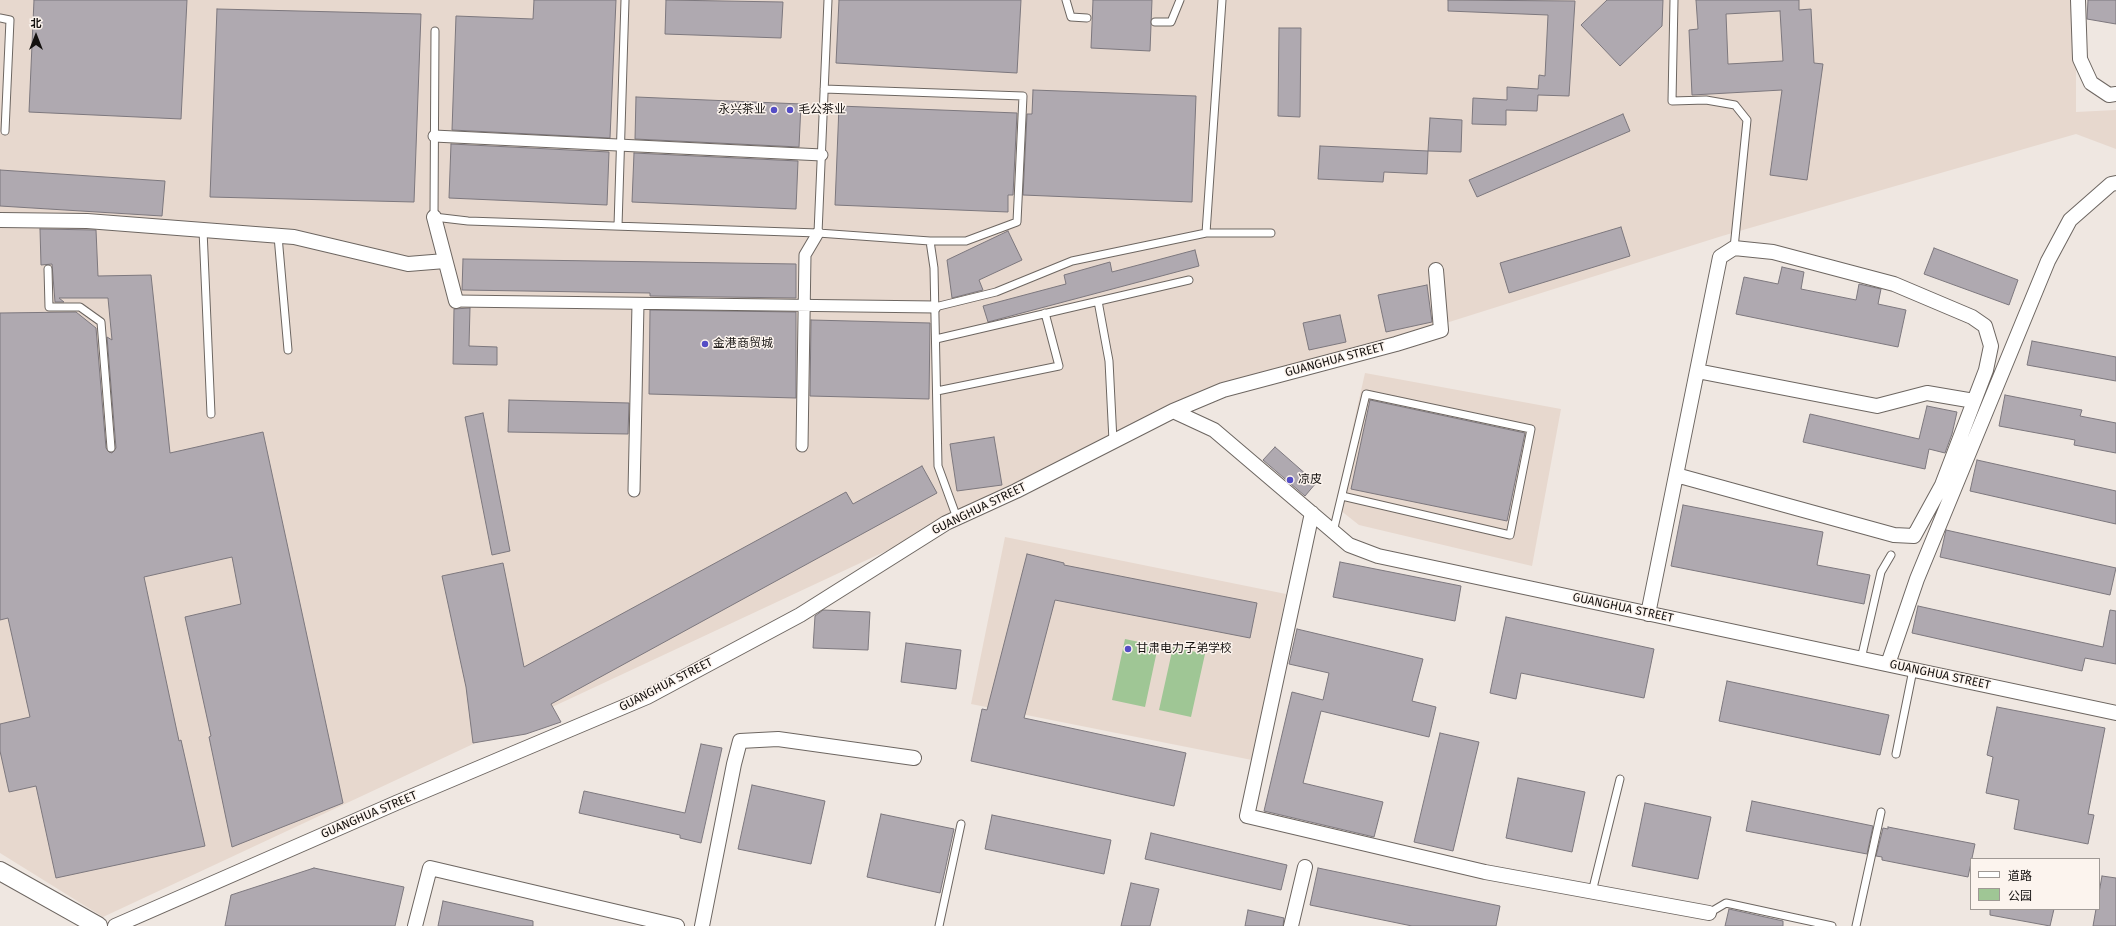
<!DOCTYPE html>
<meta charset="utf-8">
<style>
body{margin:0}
#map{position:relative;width:2116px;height:926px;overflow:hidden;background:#efe7e1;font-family:"Fira Sans","Noto Sans SC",sans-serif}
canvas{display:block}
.legend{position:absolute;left:1970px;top:858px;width:130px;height:52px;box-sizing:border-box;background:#fcf4ee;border:1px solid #9f9995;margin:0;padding:5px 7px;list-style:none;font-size:12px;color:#14110f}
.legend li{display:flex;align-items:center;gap:8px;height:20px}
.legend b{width:20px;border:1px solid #9f9995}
.north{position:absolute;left:16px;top:16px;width:40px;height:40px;-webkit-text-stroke:3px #fcf4ee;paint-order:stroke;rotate:0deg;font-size:11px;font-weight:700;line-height:16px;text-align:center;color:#14110f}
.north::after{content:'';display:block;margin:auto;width:14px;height:18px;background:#14110f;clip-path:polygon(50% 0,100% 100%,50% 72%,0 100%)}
</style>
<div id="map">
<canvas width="2116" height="926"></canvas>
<ul class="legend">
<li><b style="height:5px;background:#fff"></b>道路</li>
<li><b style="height:11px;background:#9fc695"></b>公园</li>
</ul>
<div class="north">北</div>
</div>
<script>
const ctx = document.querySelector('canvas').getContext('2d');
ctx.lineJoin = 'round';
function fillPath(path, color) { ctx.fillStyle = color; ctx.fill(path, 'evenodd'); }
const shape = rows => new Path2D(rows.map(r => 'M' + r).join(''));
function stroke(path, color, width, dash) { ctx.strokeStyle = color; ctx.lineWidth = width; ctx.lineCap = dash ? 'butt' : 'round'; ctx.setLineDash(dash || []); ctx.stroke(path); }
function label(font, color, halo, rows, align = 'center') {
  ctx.font = font + ' "Fira Sans","Noto Sans SC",sans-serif'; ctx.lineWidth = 3; ctx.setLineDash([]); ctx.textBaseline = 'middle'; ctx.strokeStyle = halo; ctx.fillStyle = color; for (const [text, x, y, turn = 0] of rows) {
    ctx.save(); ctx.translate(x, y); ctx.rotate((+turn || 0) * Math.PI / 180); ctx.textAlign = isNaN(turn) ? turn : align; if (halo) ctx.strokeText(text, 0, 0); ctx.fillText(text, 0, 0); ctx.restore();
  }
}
fillPath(shape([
 [0,0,2076,0,2076,112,2116,110,2116,149,2076,134,1722,236,1224,393,103,917,0,853],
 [1365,373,1561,409,1532,566,1359,525,1335,506],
 [1005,537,1286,594,1252,760,971,704]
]), '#e7d8ce');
fillPath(shape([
 [1125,639,1158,646,1145,707,1112,700],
 [1173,647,1205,654,1191,717,1159,710]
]), '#9fc695');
const building = shape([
 [34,0,187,0,181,119,29,112,34,0],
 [534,0,616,0,610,138,452,130,456,16,533,19,534,0],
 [666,0,783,2,781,38,665,34,666,0],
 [839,0,1021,0,1017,73,836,63,839,0],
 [1093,0,1152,0,1150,51,1091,48,1093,0],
 [1448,0,1575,1,1569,96,1538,95,1537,111,1506,110,1506,125,1472,124,1473,98,1507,100,1507,87,1538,89,1539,75,1545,76,1548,15,1448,11,1448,0],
 [1607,0,1663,0,1662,26,1620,66,1581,25,1607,0],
 [1696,0,1799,0,1799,10,1811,9,1814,63,1823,64,1807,180,1770,175,1782,90,1692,95,1689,30,1698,29,1696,0],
 [1780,11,1783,61,1728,64,1726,14,1780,11],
 [2088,0,2116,0,2116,24,2087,19,2088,0],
 [217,9,421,14,414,202,210,197,217,9],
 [1279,28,1301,28,1300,117,1278,116,1279,28],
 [1033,90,1196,96,1192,202,1023,195,1027,114,1032,114,1033,90],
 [636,97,801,104,799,147,635,139,636,97],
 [839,106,1017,113,1013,195,1008,195,1008,212,835,205,839,106],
 [1623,114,1630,131,1477,197,1469,180,1623,114],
 [1430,118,1462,120,1461,152,1428,151,1430,118],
 [451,144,609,152,607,205,449,198,451,144],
 [1320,146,1428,151,1427,174,1384,172,1383,182,1318,179,1320,146],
 [634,153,798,161,796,209,632,202,634,153],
 [0,170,165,181,162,216,0,206,0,170],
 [1621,227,1630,256,1509,293,1500,263,1621,227],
 [40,229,96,230,98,276,151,275,170,453,263,432,343,803,232,847,209,737,211,736,185,617,241,604,232,557,144,577,179,741,181,740,205,846,56,878,36,786,9,792,0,751,0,724,30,717,8,618,0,620,0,313,76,312,96,328,106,448,109,452,112,453,116,448,107,337,112,340,108,298,59,298,64,302,55,302,52,264,41,265,40,229],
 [1008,231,1022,260,979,280,983,290,952,298,947,260,1008,231],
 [1934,248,2018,280,2009,305,1924,274,1934,248],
 [1195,250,1199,266,988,322,983,306,1066,284,1064,275,1110,262,1112,272,1195,250],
 [463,259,796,264,796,298,650,296,650,293,462,290,463,259],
 [1782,267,1804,272,1801,289,1856,300,1859,284,1881,289,1878,304,1906,310,1898,347,1736,314,1744,277,1778,284,1782,267],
 [1427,285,1432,322,1386,332,1378,295,1427,285],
 [470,308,469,346,497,347,497,365,453,364,454,309,470,308],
 [650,310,796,312,796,398,649,394,650,310],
 [1340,315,1346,342,1309,350,1303,323,1340,315],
 [811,320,930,323,929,399,810,396,811,320],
 [2032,341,2116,357,2116,381,2027,365,2032,341],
 [2005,395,2082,410,2080,416,2116,423,2116,453,2074,445,2075,440,1999,426,2005,395],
 [509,400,629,403,628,434,508,432,509,400],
 [1370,400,1525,433,1507,521,1351,489,1370,400],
 [1927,406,1957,412,1952,434,1945,453,1929,449,1925,469,1803,442,1810,414,1919,439,1927,406],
 [483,413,510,551,492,555,465,417,483,413],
 [994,437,1002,485,957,491,950,444,994,437],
 [1275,447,1316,483,1305,496,1263,460,1275,447],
 [1977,460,2116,491,2116,524,1970,491,1977,460],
 [922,466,937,493,551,704,561,722,526,734,473,743,466,687,442,576,503,563,524,667,846,492,853,504,922,466],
 [1683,505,1823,532,1817,565,1870,575,1864,604,1671,566,1683,505],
 [1946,530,2116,568,2110,595,1940,557,1946,530],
 [1027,554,1064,563,1064,565,1257,603,1250,638,1055,600,1024,718,1186,753,1174,806,971,761,982,709,987,710,1027,554],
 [1340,562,1461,586,1455,621,1333,597,1340,562],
 [1918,606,2103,647,2110,610,2116,611,2116,664,2085,658,2082,671,1912,633,1918,606],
 [823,610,870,612,868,650,813,648,815,616,823,610],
 [1506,617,1654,649,1644,698,1521,673,1516,699,1490,693,1506,617],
 [1297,629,1423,659,1412,701,1436,707,1429,737,1321,711,1303,783,1383,802,1374,837,1264,811,1292,692,1323,700,1329,673,1289,664,1297,629],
 [906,643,961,650,956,689,901,682,906,643],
 [1727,681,1889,715,1880,755,1719,721,1727,681],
 [1997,707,2105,728,2088,814,2094,815,2088,844,2014,829,2019,800,1986,793,1993,757,1987,755,1997,707],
 [1440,733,1479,742,1453,851,1414,842,1440,733],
 [701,744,722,748,701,843,680,838,680,835,579,813,584,791,685,813,701,744],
 [1518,778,1585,792,1572,852,1506,838,1518,778],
 [752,785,825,801,811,864,738,849,752,785],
 [1752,801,1873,826,1867,854,1746,831,1752,801],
 [1645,803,1711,817,1698,879,1632,866,1645,803],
 [881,814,954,829,940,893,867,877,881,814],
 [992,815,1111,840,1104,874,985,849,992,815],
 [1888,827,1975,844,1968,877,1882,860,1882,857,1876,856,1883,828,1888,829,1888,827],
 [1151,833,1287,865,1281,890,1145,859,1151,833],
 [314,868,404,887,395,926,225,926,231,895,314,868],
 [1318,868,1500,906,1496,926,1412,926,1310,905,1318,868],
 [2102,876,2116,878,2116,926,2093,926,2096,909,2099,909,2099,893,2102,876],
 [1131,883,1159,889,1150,926,1121,926,1131,883],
 [443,901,533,921,533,926,438,926,443,901],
 [1729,909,1783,921,1783,926,1725,926,1729,909],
 [1990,909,2054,909,2050,926,1990,915,1990,909],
 [1248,910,1284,918,1283,926,1245,926,1248,910]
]);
fillPath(building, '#afa9b0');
stroke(building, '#7d787e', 1);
const service = shape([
 [1066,0,1071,17,1087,18],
 [1674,0,1672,101,1706,100,1735,105,1747,120,1734,248],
 [0,18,10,20,5,131],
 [1155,22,1171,22,1180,0],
 [435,31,434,217,468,221,818,233,930,241,966,241,1017,222,1023,96,824,89],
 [618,226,625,0],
 [203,230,211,414],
 [818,233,828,0],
 [1206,233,1271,233],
 [278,236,288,350],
 [930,241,934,268,938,466,957,518],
 [48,269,49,307,80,307,101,322,111,448],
 [1098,301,1109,361,1113,441],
 [935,307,996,292,1072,261,1206,233,1222,0],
 [936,339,1189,280],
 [937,391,1059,366,1045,313],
 [1333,532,1366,394,1531,429,1510,535,1342,496],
 [1861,659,1881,572,1891,555],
 [1896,754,1913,670],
 [1592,892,1620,779],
 [1709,913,1726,903,1832,926],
 [939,926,961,824],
 [1856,926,1881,812]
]);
const pedestrian = shape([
 [434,136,822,155],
 [456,301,935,307],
 [802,446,805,255,818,233],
 [634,491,638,304]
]);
const minor = shape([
 [2078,0,2080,59,2091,83,2109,95,2116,94],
 [434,217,456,301],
 [0,220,87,221,294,237,408,264,445,261],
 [1697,371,1877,406,1927,393,1974,401],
 [1173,411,1214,430,1349,545,1378,556,2116,713],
 [1312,513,1247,816,1485,872,1709,913],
 [1648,614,1720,257,1734,248,1773,252,1894,284,1972,317,1985,326,1991,346,1986,370,1942,485,1914,536,1894,535,1676,475],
 [1888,664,1917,579,2048,261,2070,220,2111,184,2116,183],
 [115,926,396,803,647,697,800,615,946,523,1016,491,1173,411,1223,390,1396,344,1441,330,1436,270],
 [415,926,430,868,677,926],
 [702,926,734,764,740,741,778,739,914,758],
 [1291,926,1305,867]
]);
const tertiary = shape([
 [0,871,98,926]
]);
stroke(service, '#6d6661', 9);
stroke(pedestrian, '#6d6661', 13);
stroke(minor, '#6d6661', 16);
stroke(tertiary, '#6d6661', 20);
stroke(service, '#fff', 7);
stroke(pedestrian, '#fff', 11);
stroke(minor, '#fff', 14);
stroke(tertiary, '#fff', 18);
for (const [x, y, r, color] of [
 [774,110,4,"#544dc5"],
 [790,110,4,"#544dc5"],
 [705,344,4,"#544dc5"],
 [1290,480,4,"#544dc5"],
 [1128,649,4,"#544dc5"]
]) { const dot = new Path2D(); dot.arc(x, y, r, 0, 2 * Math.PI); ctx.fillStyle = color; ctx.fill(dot); stroke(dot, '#fcf4ee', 1.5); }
label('12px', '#14110f', '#fcf4ee', [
 ["永兴茶业",766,110,"right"],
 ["毛公茶业",798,110],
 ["金港商贸城",713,344],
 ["凉皮",1298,480],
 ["甘肃电力子弟学校",1136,649]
], 'left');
label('12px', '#14110f', '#fcf4ee', [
 ["GUANGHUA STREET",1335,360,-15],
 ["GUANGHUA STREET",979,509,-26],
 ["GUANGHUA STREET",1623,608,12],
 ["GUANGHUA STREET",1940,675,12],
 ["GUANGHUA STREET",666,685,-27],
 ["GUANGHUA STREET",369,815,-23]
]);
</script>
